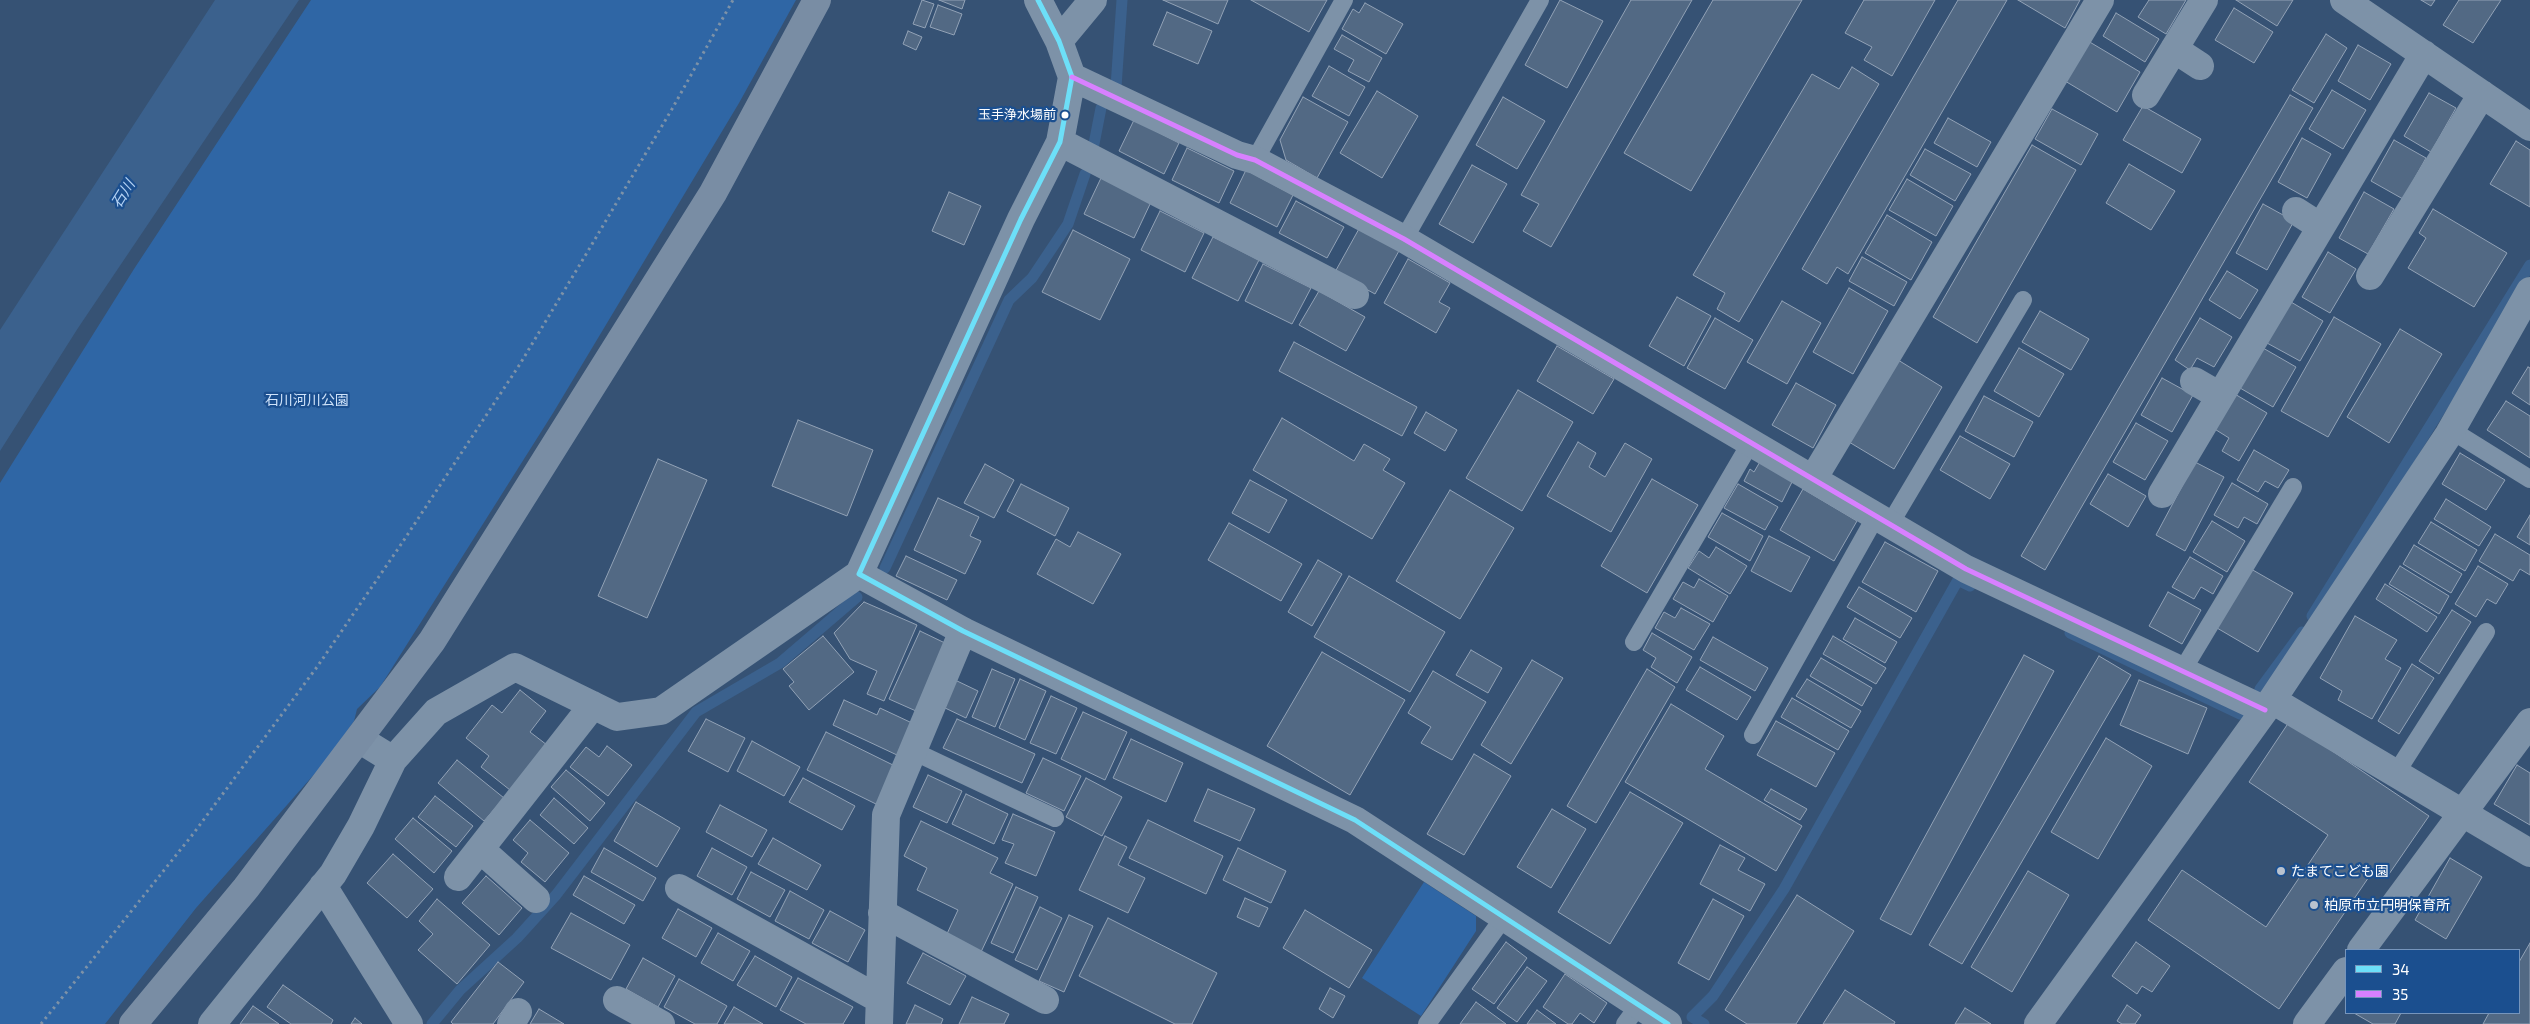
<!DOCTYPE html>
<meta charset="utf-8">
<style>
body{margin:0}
#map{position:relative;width:2530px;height:1024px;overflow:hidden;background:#365274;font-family:"Exo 2",sans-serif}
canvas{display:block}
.legend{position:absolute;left:2345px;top:949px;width:175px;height:65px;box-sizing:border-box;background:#1b4f8f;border:1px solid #7695bc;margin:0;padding:6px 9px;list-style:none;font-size:15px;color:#fff}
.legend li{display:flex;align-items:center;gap:10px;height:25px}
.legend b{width:25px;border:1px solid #7695bc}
</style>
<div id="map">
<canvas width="2530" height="1024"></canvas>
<ul class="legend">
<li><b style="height:6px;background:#6ddff8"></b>34</li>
<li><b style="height:6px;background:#d880ff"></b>35</li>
</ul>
</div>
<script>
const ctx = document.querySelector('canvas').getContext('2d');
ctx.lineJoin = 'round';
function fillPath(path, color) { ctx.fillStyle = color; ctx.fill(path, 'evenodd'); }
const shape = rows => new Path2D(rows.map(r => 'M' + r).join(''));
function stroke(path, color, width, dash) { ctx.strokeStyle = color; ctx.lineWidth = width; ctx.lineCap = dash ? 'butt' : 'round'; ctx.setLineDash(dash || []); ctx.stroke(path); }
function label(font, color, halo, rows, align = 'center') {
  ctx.font = font + ' "Exo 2","Noto Sans JP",sans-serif'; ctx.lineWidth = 4.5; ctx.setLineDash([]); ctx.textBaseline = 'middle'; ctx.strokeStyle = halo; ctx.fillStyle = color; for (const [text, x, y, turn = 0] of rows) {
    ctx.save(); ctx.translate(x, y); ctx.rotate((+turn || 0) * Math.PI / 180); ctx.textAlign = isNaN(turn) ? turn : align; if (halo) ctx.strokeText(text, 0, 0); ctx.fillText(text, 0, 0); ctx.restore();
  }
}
fillPath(shape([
 [311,0,796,0,739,103,553,413,380,687,357,709,354,721,325,762,196,908,105,1024,0,1024,0,483,134,269],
 [1424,882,1476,916,1476,931,1421,1016,1362,978]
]), '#2f66a5');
fillPath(shape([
 [215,0,299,0,78,328,0,451,0,330]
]), '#3b618d');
stroke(shape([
 [1116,87,1122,0],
 [1093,149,1101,108],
 [885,568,1009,300,1032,278,1068,224,1085,174],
 [2312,616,2530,265],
 [2070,633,2240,714],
 [2260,689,2302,632],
 [432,1024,460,990,517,938,556,895,696,712,780,663,857,597],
 [1704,1024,1692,1017,1713,996,1784,889,1958,580,1970,586]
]), '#3b618d', 11);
const building = shape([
 [922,0,934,4,925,28,913,24,922,0],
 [939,0,965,0,962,9,939,0],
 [1163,0,1228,0,1218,24,1163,0],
 [1251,0,1327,0,1309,32,1251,0],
 [1560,0,1603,21,1567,88,1525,65,1560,0],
 [1631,0,1692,0,1551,247,1523,231,1539,204,1521,195,1631,0],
 [1713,0,1802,0,1691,191,1624,153,1713,0],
 [1864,0,1935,0,1892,76,1864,60,1872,47,1845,33,1864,0],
 [1958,0,2007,0,1848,274,1837,267,1827,284,1802,269,1958,0],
 [2018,0,2080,0,2065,28,2018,0],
 [2149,0,2186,0,2166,34,2138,17,2149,0],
 [2236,0,2293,0,2277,26,2236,0],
 [2421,0,2435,0,2431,6,2421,0],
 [2459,0,2501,0,2473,43,2443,25,2459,0],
 [1365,3,1403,24,1386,54,1342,29,1353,9,1359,13,1365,3],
 [938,5,962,14,954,35,930,27,938,5],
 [2234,8,2273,32,2254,63,2215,40,2234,8],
 [1167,12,1212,31,1198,64,1153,45,1167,12],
 [2116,13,2159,39,2145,62,2103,36,2116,13],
 [908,31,922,37,916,50,903,44,908,31],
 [2326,34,2347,48,2314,103,2292,90,2326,34],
 [1342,35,1382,58,1369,82,1348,71,1354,60,1334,49,1342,35],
 [2088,41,2140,72,2117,112,2065,81,2088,41],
 [2358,45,2391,64,2370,100,2338,81,2358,45],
 [1329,66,1365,87,1349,116,1312,96,1329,66],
 [1852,67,1879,84,1739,322,1717,309,1725,293,1693,275,1812,74,1839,89,1852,67],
 [2332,90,2366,110,2343,149,2309,129,2332,90],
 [1377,91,1418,116,1382,178,1340,153,1377,91],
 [2429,93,2456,108,2431,152,2404,136,2429,93],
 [2290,95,2313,108,2045,570,2021,556,2290,95],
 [1303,97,1348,122,1317,178,1286,160,1280,140,1303,97],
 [1503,97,1545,121,1517,169,1476,145,1503,97],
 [2143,106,2201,139,2182,173,2123,140,2143,106],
 [2052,109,2098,134,2081,165,2035,139,2052,109],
 [1948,118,1991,142,1977,167,1934,143,1948,118],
 [1134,120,1179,143,1164,174,1119,151,1134,120],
 [2302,138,2331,154,2307,198,2278,182,2302,138],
 [2394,140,2426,158,2403,199,2371,181,2394,140],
 [2516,141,2530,150,2530,207,2490,184,2516,141],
 [2032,145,2076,170,1977,343,1933,317,2032,145],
 [1187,148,1234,171,1219,203,1172,180,1187,148],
 [1925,149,1971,174,1955,201,1910,175,1925,149],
 [2129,164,2175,191,2151,230,2106,203,2129,164],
 [1472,165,1507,184,1473,243,1439,224,1472,165],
 [1246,170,1293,195,1277,227,1230,203,1246,170],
 [1101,178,1151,202,1134,238,1084,214,1101,178],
 [1907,179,1953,206,1936,236,1889,210,1907,179],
 [949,192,981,206,964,245,932,231,949,192],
 [2364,192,2394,209,2368,254,2339,238,2364,192],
 [1296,201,1344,227,1327,258,1279,233,1296,201],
 [2263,204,2294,221,2267,270,2236,253,2263,204],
 [2433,209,2507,253,2474,307,2408,268,2426,238,2419,233,2433,209],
 [1160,211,1204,233,1185,272,1141,250,1160,211],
 [1887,215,1932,242,1911,280,1865,253,1887,215],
 [1360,227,1400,249,1375,294,1335,272,1360,227],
 [1073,230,1130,259,1100,320,1042,292,1073,230],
 [1213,237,1259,260,1238,301,1192,278,1213,237],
 [2328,252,2356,269,2330,313,2302,297,2328,252],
 [1862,257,1907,282,1894,306,1849,281,1862,257],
 [1408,259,1450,283,1439,302,1450,308,1436,333,1384,303,1408,259],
 [1263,264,1311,288,1292,324,1245,301,1263,264],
 [2227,271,2258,290,2240,319,2209,300,2227,271],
 [1849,288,1888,311,1853,374,1813,352,1849,288],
 [1319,291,1365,317,1346,351,1299,325,1319,291],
 [1677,297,1711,316,1684,366,1649,346,1677,297],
 [1782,301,1821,323,1787,384,1747,362,1782,301],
 [2291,302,2323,321,2300,361,2267,343,2291,302],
 [2040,311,2089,339,2071,370,2022,342,2040,311],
 [2334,317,2381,344,2328,437,2281,411,2334,317],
 [1715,318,1753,340,1725,389,1687,368,1715,318],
 [2200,318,2232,337,2214,367,2197,358,2190,370,2175,360,2200,318],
 [2400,329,2442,354,2389,443,2347,417,2400,329],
 [1294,342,1417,407,1402,436,1279,371,1294,342],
 [1557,346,1614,379,1593,414,1537,381,1557,346],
 [2019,348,2064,374,2039,417,1994,391,2019,348],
 [2263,348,2296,367,2273,407,2240,388,2263,348],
 [1898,360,1942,387,1894,469,1849,442,1898,360],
 [2528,367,2530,368,2530,405,2512,393,2528,367],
 [2162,378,2193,395,2172,432,2141,415,2162,378],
 [1796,383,1836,405,1813,448,1772,425,1796,383],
 [1518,390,1573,422,1522,511,1466,478,1518,390],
 [2233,393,2267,413,2239,461,2222,451,2229,438,2213,428,2233,393],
 [1984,396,2033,422,2014,457,1965,431,1984,396],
 [2506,401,2530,416,2530,458,2487,430,2506,401],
 [1426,412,1457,430,1445,451,1414,433,1426,412],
 [1282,418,1354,461,1364,444,1390,459,1383,470,1405,483,1372,539,1253,470,1282,418],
 [798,420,873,450,847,516,772,486,798,420],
 [2136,423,2168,441,2145,480,2113,462,2136,423],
 [1960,436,2010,464,1990,499,1940,470,1960,436],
 [1578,442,1596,453,1589,467,1605,477,1625,443,1652,459,1611,532,1547,496,1578,442],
 [2254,450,2289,470,2278,488,2265,481,2258,492,2237,480,2254,450],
 [2460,453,2505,480,2486,510,2442,484,2460,453],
 [658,459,707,480,647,618,598,596,658,459],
 [1761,460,1794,478,1782,502,1744,481,1750,469,1754,472,1761,460],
 [2195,462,2224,477,2185,551,2156,535,2195,462],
 [985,464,1014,480,994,518,964,503,985,464],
 [2108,474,2146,496,2128,527,2090,504,2108,474],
 [1652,479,1698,505,1647,593,1601,566,1652,479],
 [1250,480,1287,500,1269,533,1232,513,1250,480],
 [2232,483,2268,504,2257,524,2244,517,2238,528,2214,515,2232,483],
 [1021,484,1069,508,1055,536,1007,511,1021,484],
 [1738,484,1778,507,1765,530,1724,508,1738,484],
 [1803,489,1857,521,1834,561,1780,530,1803,489],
 [1450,490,1514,528,1460,619,1396,581,1450,490],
 [938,498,979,517,970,536,981,541,965,574,914,550,938,498],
 [2446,499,2491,527,2479,546,2434,519,2446,499],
 [1722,513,1763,536,1750,561,1708,537,1722,513],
 [2530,515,2530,545,2517,537,2530,515],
 [2212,521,2245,541,2227,572,2193,552,2212,521],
 [2431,522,2477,550,2465,571,2418,543,2431,522],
 [1229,523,1302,564,1281,601,1208,560,1229,523],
 [1078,532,1121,554,1093,604,1037,574,1056,539,1070,547,1078,532],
 [2495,534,2530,555,2530,575,2520,569,2513,581,2479,561,2495,534],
 [1769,536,1810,557,1791,592,1751,571,1769,536],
 [1885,542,1938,571,1916,612,1862,582,1885,542],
 [2414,545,2462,574,2451,593,2403,564,2414,545],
 [1716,547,1747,566,1730,594,1688,568,1699,551,1709,558,1716,547],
 [906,556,957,580,947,600,896,576,906,556],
 [2190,557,2223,576,2213,594,2201,587,2194,599,2172,587,2190,557],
 [1318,560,1342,574,1312,626,1288,612,1318,560],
 [2400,566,2449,596,2439,614,2389,584,2400,566],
 [2478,566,2508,584,2496,604,2487,599,2476,617,2455,604,2478,566],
 [2251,569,2293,593,2258,652,2217,628,2251,569],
 [1349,576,1445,632,1410,692,1314,637,1349,576],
 [1699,579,1728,596,1713,622,1673,599,1683,582,1694,588,1699,579],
 [2385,584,2437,617,2427,632,2376,599,2385,584],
 [1859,587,1912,618,1900,638,1847,607,1859,587],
 [2168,592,2201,610,2182,644,2149,626,2168,592],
 [864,602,917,625,884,701,867,694,877,671,850,659,834,633,864,602],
 [1681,608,1710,624,1694,650,1655,628,1664,612,1675,618,1681,608],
 [2452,610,2471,622,2439,674,2419,661,2452,610],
 [2355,616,2397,640,2385,659,2401,668,2372,719,2338,700,2342,691,2320,678,2355,616],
 [1855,618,1897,642,1885,663,1843,639,1855,618],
 [920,631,947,644,916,711,889,699,920,631],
 [1652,633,1692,657,1677,683,1651,667,1656,658,1643,650,1652,633],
 [823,636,854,672,809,710,789,686,794,682,783,669,823,636],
 [1833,636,1886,668,1876,684,1823,654,1833,636],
 [1713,637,1768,668,1755,691,1700,660,1713,637],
 [1471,650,1502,668,1488,693,1456,675,1471,650],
 [1322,652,1405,700,1350,795,1267,746,1322,652],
 [2024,655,2054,671,1911,935,1880,919,2024,655],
 [2099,656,2131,675,1962,964,1929,945,2099,656],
 [1821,658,1872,688,1862,706,1810,676,1821,658],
 [1532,660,1563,678,1511,764,1481,745,1532,660],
 [2412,664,2434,678,2399,734,2378,721,2412,664],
 [1700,667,1751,697,1737,720,1686,690,1700,667],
 [992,669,1015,679,995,727,972,717,992,669],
 [1647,669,1675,687,1596,823,1567,806,1647,669],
 [1433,671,1486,702,1452,760,1421,743,1431,727,1408,713,1433,671],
 [1020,679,1046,691,1025,740,999,728,1020,679],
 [1807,679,1861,711,1851,728,1796,696,1807,679],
 [955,680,978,691,966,718,943,707,955,680],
 [2139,680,2207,708,2188,754,2120,725,2139,680],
 [520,690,546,711,530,732,547,745,510,790,481,767,489,756,466,738,492,705,502,713,520,690],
 [1051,696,1077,708,1056,754,1030,743,1051,696],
 [1792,698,1849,731,1838,750,1781,717,1792,698],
 [844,700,877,715,880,708,912,723,897,755,833,725,844,700],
 [1671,704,1724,736,1705,769,1802,826,1776,871,1625,782,1671,704],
 [1083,712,1127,732,1105,780,1061,759,1083,712],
 [706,719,745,738,728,772,688,751,706,719],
 [957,719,1035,754,1022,783,943,748,957,719],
 [1776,721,1835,753,1816,787,1757,755,1776,721],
 [2289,722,2429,816,2387,877,2375,868,2279,1009,2148,920,2182,870,2266,927,2328,835,2249,782,2289,722],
 [826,732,897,767,878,805,807,770,826,732],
 [2106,738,2152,766,2098,859,2051,832,2106,738],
 [1131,739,1183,763,1166,802,1113,778,1131,739],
 [752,741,800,767,784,796,737,771,752,741],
 [607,746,632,765,608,796,570,767,586,747,599,757,607,746],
 [1474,754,1511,776,1464,855,1427,834,1474,754],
 [1043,758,1081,776,1064,811,1026,793,1043,758],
 [457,760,504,798,484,821,438,783,457,760],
 [2517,765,2530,773,2530,825,2494,804,2517,765],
 [566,770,605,803,590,821,551,787,566,770],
 [928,775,962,791,947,823,913,807,928,775],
 [803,778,855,806,842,830,789,802,803,778],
 [1086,778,1122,797,1102,836,1066,817,1086,778],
 [1208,789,1255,809,1240,841,1194,821,1208,789],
 [1771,789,1807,809,1800,820,1764,800,1771,789],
 [1630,792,1683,823,1610,944,1558,912,1630,792],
 [966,794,1008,814,994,844,952,824,966,794],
 [435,796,473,826,456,847,418,817,435,796],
 [554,798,588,828,574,844,540,815,554,798],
 [636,802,680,828,657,867,614,841,636,802],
 [720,805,767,830,752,857,706,832,720,805],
 [1552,809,1586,829,1551,888,1517,867,1552,809],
 [1013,814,1055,832,1036,876,1005,863,1014,844,1002,840,1013,814],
 [413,818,452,851,434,873,395,839,413,818],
 [530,820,569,853,545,882,521,862,528,853,513,840,530,820],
 [1148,820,1223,856,1206,894,1129,858,1148,820],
 [921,821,998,858,990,873,1013,884,981,952,946,936,958,910,917,890,927,868,904,856,921,821],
 [1105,836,1127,847,1118,865,1145,878,1128,913,1079,890,1105,836],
 [773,838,821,865,807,890,758,864,773,838],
 [1720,845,1745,858,1738,870,1765,884,1750,911,1700,884,1720,845],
 [604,848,656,878,643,901,591,872,604,848],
 [712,848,747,867,732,895,697,876,712,848],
 [1238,848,1286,871,1271,903,1223,880,1238,848],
 [393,854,433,889,407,918,367,883,393,854],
 [2450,858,2482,877,2446,939,2415,920,2450,858],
 [2028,871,2069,895,2012,992,1971,967,2028,871],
 [751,872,785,890,770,917,737,899,751,872],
 [486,876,522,908,499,935,462,903,486,876],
 [584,876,635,905,624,924,573,895,584,876],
 [1016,887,1038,897,1013,953,991,943,1016,887],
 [790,891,824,910,809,939,775,921,790,891],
 [1797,895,1854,931,1796,1024,1747,1024,1725,1010,1797,895],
 [1245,898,1268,908,1259,927,1237,917,1245,898],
 [437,899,490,945,457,984,418,950,433,934,419,921,437,899],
 [1713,899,1744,916,1709,980,1678,963,1713,899],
 [1040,907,1062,918,1037,970,1015,960,1040,907],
 [678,909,712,928,696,957,662,938,678,909],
 [1305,910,1372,950,1349,988,1283,948,1305,910],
 [830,911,865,930,848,962,812,943,830,911],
 [571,913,630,945,611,980,551,948,571,913],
 [1069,915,1093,926,1064,992,1039,981,1069,915],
 [1108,918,1217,973,1192,1024,1175,1024,1079,976,1108,918],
 [718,933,750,951,733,981,701,963,718,933],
 [1506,942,1527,958,1494,1004,1472,989,1506,942],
 [2136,942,2170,966,2152,992,2142,986,2137,994,2112,976,2136,942],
 [2530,943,2530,1024,2483,1024,2489,1013,2519,1013,2519,962,2530,943],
 [923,953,966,976,950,1005,907,983,923,953],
 [755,956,792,977,776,1007,737,985,755,956],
 [643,958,675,976,658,1007,626,989,643,958],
 [498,962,524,982,493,1024,453,1024,451,1022,498,962],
 [1527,967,1547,981,1517,1022,1497,1008,1527,967],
 [1565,974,1607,1003,1594,1023,1580,1013,1572,1024,1568,1024,1543,1007,1565,974],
 [798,978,853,1007,843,1024,806,1024,780,1010,798,978],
 [679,979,727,1006,717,1024,695,1024,664,1007,679,979],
 [283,985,333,1020,331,1024,291,1024,267,1007,283,985],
 [1330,988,1345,996,1333,1018,1319,1009,1330,988],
 [1845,990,1895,1022,1894,1024,1823,1024,1845,990],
 [972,997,1009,1014,1004,1024,959,1024,972,997],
 [1476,1002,1506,1024,1460,1024,1476,1002],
 [915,1005,943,1019,941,1024,906,1024,915,1005],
 [2127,1005,2141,1015,2135,1024,2122,1024,2117,1021,2127,1005],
 [253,1006,279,1024,240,1024,253,1006],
 [734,1007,763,1024,724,1024,734,1007],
 [1965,1008,1991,1024,1955,1024,1965,1008],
 [539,1009,564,1024,530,1024,539,1009],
 [1537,1010,1556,1024,1527,1024,1537,1010],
 [2354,1013,2401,1013,2395,1024,2373,1024,2354,1013],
 [355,1018,362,1024,351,1024,355,1018]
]);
fillPath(building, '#526984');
stroke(building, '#92a2b6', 1);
stroke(shape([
 [41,1024,193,834,317,667,402,543,520,364,588,251,672,109,733,0]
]), '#7d92a8', 3, [2.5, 4]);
stroke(shape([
 [1255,160,1344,0],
 [1404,239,1540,0],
 [2451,430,2530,479],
 [1890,524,2023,300],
 [1634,642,1751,442],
 [2182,671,2293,487],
 [1753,735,1876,516],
 [913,751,1055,818],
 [2396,773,2486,632],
 [1427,1024,1504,917],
 [1625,1024,1639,1005]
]), '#7d92a8', 18);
stroke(shape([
 [1038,0,1059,41,1072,77,1060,142,1021,219,859,574,963,631,1355,820,1668,1024],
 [2344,0,2530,127],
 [1059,41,1093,0],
 [2174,49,2200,66],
 [1072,77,1237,155,1255,160,1404,239,1966,569,2265,710],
 [2146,95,2204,0],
 [1060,142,1355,295],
 [2296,211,2321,227],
 [2370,276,2482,94],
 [2194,381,2220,396],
 [1813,479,2100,0],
 [2162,494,2424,54],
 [2272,700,2530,853],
 [359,739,393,760,436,712,515,667,617,717,661,711,859,574],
 [480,849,536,899],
 [458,877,593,705],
 [323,886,409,1024],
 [679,888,879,999],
 [882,913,1045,1000],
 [2361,950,2530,722],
 [617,1000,661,1024],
 [212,1024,333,874,361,826,393,760],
 [511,1024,518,1012],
 [879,1024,886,815,963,631],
 [2038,1024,2272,700,2449,434,2530,291],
 [2307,1024,2346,971]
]), '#7d92a8', 28);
stroke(shape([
 [133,1024,246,888,432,641,713,193,817,0]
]), '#798da4', 28);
stroke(shape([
 [1038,0,1059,41,1072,77,1060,142,1021,219,859,574,963,631,1355,820,1668,1024]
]), '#6ddff8', 5);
stroke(shape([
 [1072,77,1237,155,1255,160,1404,239,1966,569,2265,710]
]), '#d880ff', 5);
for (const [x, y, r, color] of [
 [1065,115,4.5,"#fff"],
 [2281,871,5,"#b9c2ce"],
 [2314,905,5,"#b9c2ce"]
]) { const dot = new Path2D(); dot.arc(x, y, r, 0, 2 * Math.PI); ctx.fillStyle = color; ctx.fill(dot); stroke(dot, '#1b4f8f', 2); }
label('13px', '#fff', '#1b4f8f', [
 ["玉手浄水場前",1056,115]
], 'right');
label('14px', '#cfe3fa', '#1b4f8f', [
 ["石川河川公園",307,400]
]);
label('14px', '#fff', '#1b4f8f', [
 ["たまてこども園",2291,871],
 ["柏原市立円明保育所",2324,905]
], 'left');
label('italic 15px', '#b5d3f5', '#1b4f8f', [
 ["石川",123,194,-58]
]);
</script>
